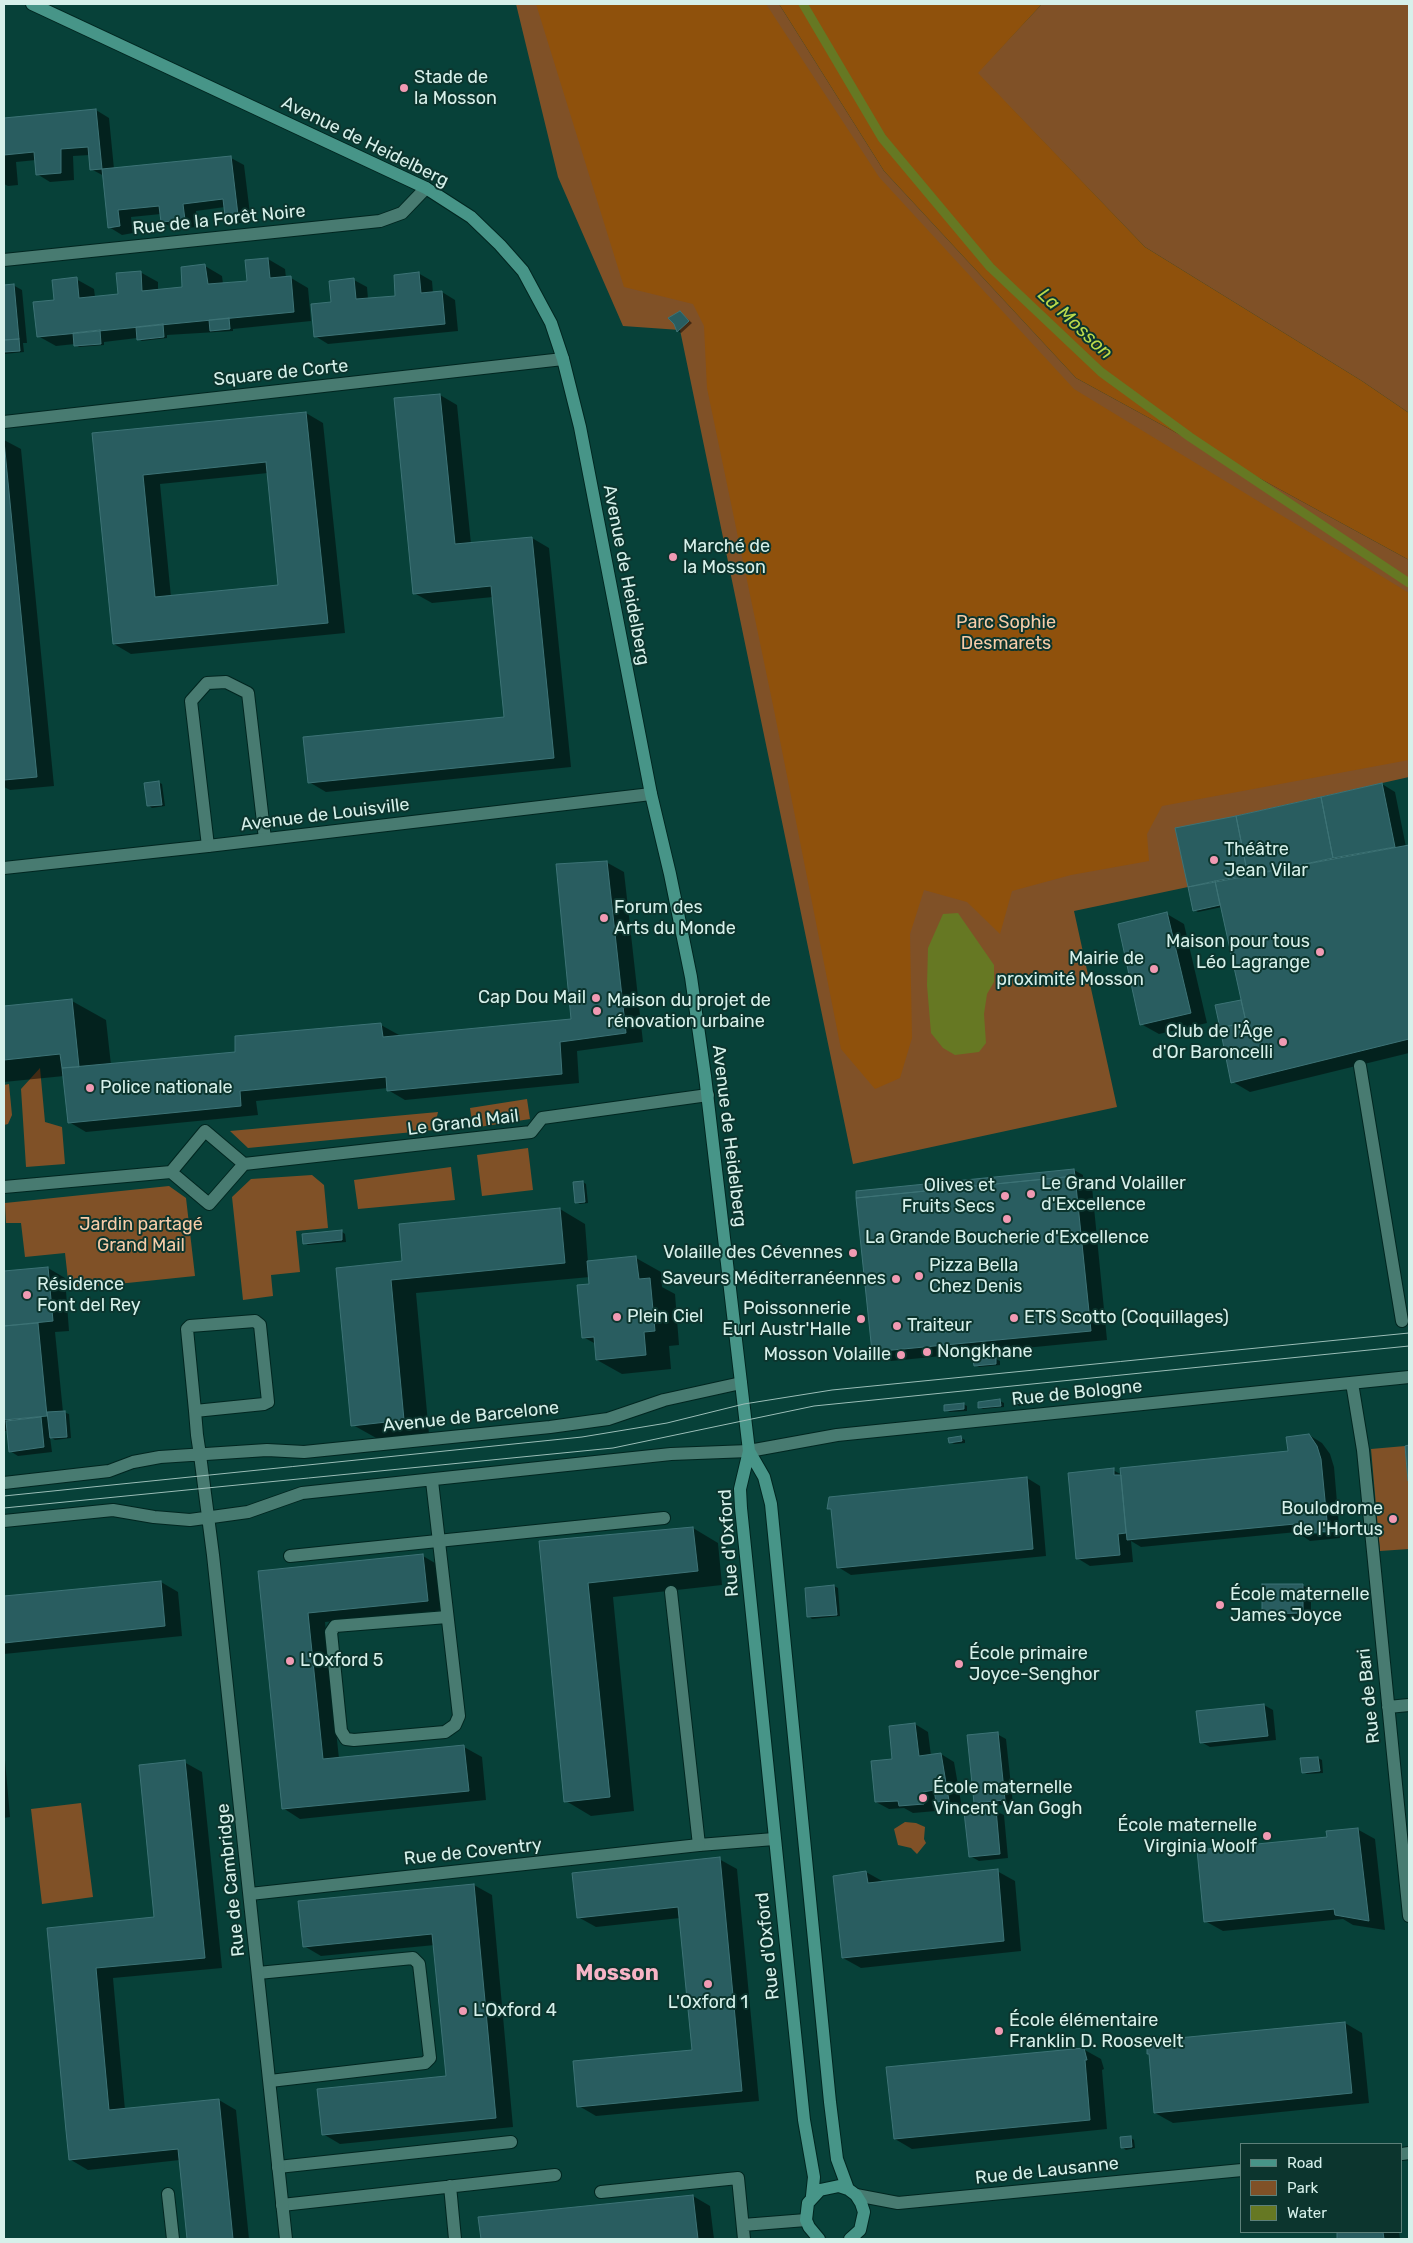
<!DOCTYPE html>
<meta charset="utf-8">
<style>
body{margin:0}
#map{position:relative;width:1413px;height:2243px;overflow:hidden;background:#074139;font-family:Rubik,sans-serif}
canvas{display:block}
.frame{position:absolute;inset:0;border:5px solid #d6f0ea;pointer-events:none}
.legend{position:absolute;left:1240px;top:2143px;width:162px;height:90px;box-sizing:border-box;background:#0c352e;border:1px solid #5d8079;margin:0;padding:6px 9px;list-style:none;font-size:15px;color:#d6f0ea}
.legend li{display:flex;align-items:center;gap:10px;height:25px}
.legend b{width:25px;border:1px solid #5d8079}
</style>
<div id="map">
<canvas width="1413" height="2243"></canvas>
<div class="frame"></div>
<ul class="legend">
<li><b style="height:6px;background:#479588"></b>Road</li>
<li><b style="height:14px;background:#805127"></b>Park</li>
<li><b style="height:14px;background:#667823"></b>Water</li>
</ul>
</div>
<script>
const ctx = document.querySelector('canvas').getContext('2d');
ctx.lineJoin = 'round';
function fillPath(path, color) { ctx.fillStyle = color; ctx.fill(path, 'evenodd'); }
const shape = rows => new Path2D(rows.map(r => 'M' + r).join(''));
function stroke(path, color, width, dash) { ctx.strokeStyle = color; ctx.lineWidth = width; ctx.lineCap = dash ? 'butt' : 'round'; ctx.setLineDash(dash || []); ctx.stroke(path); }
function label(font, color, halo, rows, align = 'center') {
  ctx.font = font + ' Rubik,sans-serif'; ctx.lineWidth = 4; ctx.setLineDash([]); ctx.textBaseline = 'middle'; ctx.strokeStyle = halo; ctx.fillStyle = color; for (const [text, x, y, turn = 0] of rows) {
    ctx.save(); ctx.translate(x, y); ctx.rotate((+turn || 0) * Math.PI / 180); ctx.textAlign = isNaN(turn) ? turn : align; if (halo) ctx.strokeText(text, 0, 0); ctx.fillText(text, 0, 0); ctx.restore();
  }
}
fillPath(shape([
 [516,4,779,4,884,171,1076,378,1409,560,1409,777,1236,816,1188,887,1074,911,1117,1107,853,1164,680,330,623,326,558,177],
 [1042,4,1409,4,1409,413,1362,381,1145,247,977,73],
 [40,1068,45,1122,62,1127,65,1164,26,1167,21,1089],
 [9,1084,12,1115,8,1124,4,1125,4,1085],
 [527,1099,530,1119,473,1128,470,1108],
 [438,1112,434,1130,248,1148,230,1131],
 [528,1148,533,1190,482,1196,477,1155],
 [451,1167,455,1200,358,1209,354,1180],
 [312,1175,324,1185,328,1228,296,1231,300,1272,271,1275,273,1296,243,1300,232,1197,251,1179],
 [169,1186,186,1198,195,1276,69,1289,65,1253,25,1257,21,1223,6,1223,5,1203],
 [1405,1446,1409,1489,1409,1549,1380,1551,1371,1449],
 [81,1803,93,1897,42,1904,31,1809],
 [905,1822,916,1823,925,1827,924,1839,926,1843,917,1854,911,1848,898,1845,894,1829]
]), '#805127');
fillPath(shape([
 [536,4,766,4,879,177,1074,389,1409,593,1409,760,1162,806,1147,834,1149,861,1071,875,1012,891,1000,934,967,902,924,890,910,934,912,1038,900,1078,875,1089,841,1049,774,710,707,388,704,326,693,304,624,287],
 [779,4,1042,4,978,73,1145,247,1362,381,1409,413,1409,560,1076,378,884,171]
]), '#8f510c');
fillPath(shape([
 [958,913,994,965,994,982,987,994,984,1014,986,1043,979,1052,955,1055,943,1048,931,1033,927,985,928,948,943,914]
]), '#667823');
fillPath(shape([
 [96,110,109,118,114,169,231,158,244,165,251,222,239,223,226,215,225,207,196,211,197,227,175,229,162,222,161,214,131,217,133,233,122,235,109,227,104,176,91,169,90,155,73,156,74,180,50,182,37,174,36,160,16,162,18,185,8,186,4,184,4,119],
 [268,259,285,269,286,278,291,278,308,288,311,321,233,329,233,331,167,335,167,338,142,341,137,338,104,342,104,345,79,347,75,344,56,346,38,336,55,301,76,279,94,289,95,297,119,295,140,272,158,282,158,291,183,288,205,266,222,276,223,284,248,282],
 [418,273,432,281,433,293,442,292,455,300,458,331,328,344,315,336,332,303,354,280,367,287,368,299,397,297],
 [13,285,22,290,27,343,23,343,24,352,4,354,4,286],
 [680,312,692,323,681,333,678,331],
 [440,395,457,405,471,544,532,538,549,548,571,767,326,792,309,782,505,718,493,597,432,603,414,593],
 [306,413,323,423,345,633,131,654,114,644,93,434],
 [268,473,279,587,171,597,160,484],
 [4,440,21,449,54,786,10,790,4,787],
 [158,782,162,784,165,806,152,808,148,805],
 [1382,784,1395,792,1406,847,1409,847,1409,1053,1250,1092,1233,1082,1216,1006,1241,1001,1243,1002,1222,907,1198,912,1194,910,1177,829],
 [606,862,624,872,643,1042,577,1051,579,1083,405,1100,388,1090,388,1088,256,1101,258,1115,86,1132,69,1122,64,1076,4,1082,4,1007,72,1001,106,1020,111,1065,236,1053,381,1025,399,1035,399,1037,572,1021],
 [1167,914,1184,924,1207,1023,1159,1034,1141,1024],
 [1074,1170,1083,1175,1083,1182,1092,1187,1107,1340,891,1361,874,1351],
 [583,1182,586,1184,588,1203,580,1204,576,1202],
 [560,1209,585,1224,588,1262,636,1258,661,1272,662,1287,675,1294,679,1345,669,1346,671,1369,622,1374,597,1360,596,1344,583,1337,590,1285,590,1277,416,1293,429,1434,378,1439,353,1425,338,1269,404,1262],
 [341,1231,345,1234,346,1242,308,1245,305,1243],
 [48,1268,65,1278,69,1331,55,1332,63,1412,69,1414,71,1438,55,1440,50,1437,52,1452,18,1456,10,1451,8,1431,4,1431,4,1273],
 [996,1359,1000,1361,1000,1365,979,1367,975,1365],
 [1031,1398,1035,1400,1035,1404,1019,1406,1015,1403],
 [1000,1401,1004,1403,1004,1407,983,1409,979,1407],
 [963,1404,967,1406,967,1411,950,1412,946,1410],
 [1309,1435,1322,1443,1330,1454,1334,1467,1340,1538,1310,1541,1297,1532,1141,1547,1131,1541,1133,1562,1090,1566,1077,1558,1113,1470,1122,1475,1289,1453],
 [1334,1530,1334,1532,1307,1535,1307,1532],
 [961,1438,965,1440,965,1443,954,1444,950,1442],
 [1027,1478,1040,1486,1046,1556,851,1575,838,1567,832,1510,829,1508],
 [693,1528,718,1543,722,1585,613,1597,634,1811,591,1816,566,1801,540,1542],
 [423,1556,440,1566,445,1610,325,1622,339,1759,464,1747,482,1757,486,1800,300,1819,283,1808,259,1572],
 [161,1582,178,1592,182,1636,4,1654,4,1598],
 [1302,1585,1311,1590,1311,1617,1272,1618,1263,1613],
 [834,1586,838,1588,840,1616,812,1619,809,1616],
 [1264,1705,1273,1710,1276,1740,1210,1747,1201,1742,1198,1712],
 [915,1724,928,1732,931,1756,941,1754,954,1762,962,1808,950,1809,935,1800,936,1811,913,1813,904,1808,889,1809,876,1802,893,1760],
 [997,1734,1006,1739,1013,1804,984,1807,975,1802],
 [4,1749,10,1817,4,1818],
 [1318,1758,1322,1760,1323,1773,1307,1774,1303,1772],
 [184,1762,202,1772,222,1968,113,1978,125,2110,219,2100,236,2110,249,2239,188,2239,180,2160,88,2170,71,2160,48,1929,155,1918],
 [995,1811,1004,1815,1008,1858,979,1861,970,1856],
 [1357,1829,1375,1839,1385,1930,1353,1925,1343,1919,1223,1931,1205,1921,1328,1838],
 [719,1859,737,1869,759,2101,596,2116,579,2106,693,2051,680,1918,596,1927,578,1917],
 [997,1871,1015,1881,1021,1951,861,1968,843,1958,866,1872,884,1882],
 [474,1885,492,1895,513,2127,340,2144,323,2134,447,2077,435,1945,321,1956,304,1946,300,1902],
 [1345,2023,1362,2033,1369,2103,1173,2123,1155,2113,1150,2055,1148,2054],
 [1083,2049,1101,2059,1104,2069,1102,2070,1107,2129,912,2149,895,2139],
 [1130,2137,1134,2140,1135,2148,1126,2150,1122,2147],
 [693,2196,710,2206,714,2239,482,2239,480,2218],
 [1338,2232,1399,2232,1400,2239,1339,2239]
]), '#0007');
stroke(shape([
 [803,4,882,138,990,267,1101,372,1190,437,1409,583]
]), '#667823', 9);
const building = shape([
 [96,109,102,169,90,170,88,147,61,149,61,173,36,175,34,152,4,155,4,118,96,109],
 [231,156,238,215,225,216,223,199,183,204,185,220,161,222,159,206,118,210,120,226,108,228,102,169,231,156],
 [268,258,270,278,291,276,294,312,37,337,33,302,54,300,52,280,77,277,79,298,118,294,116,273,141,271,142,291,182,287,181,267,205,264,208,284,247,281,245,260,268,258],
 [419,272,421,293,442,291,445,324,314,337,311,304,331,302,329,281,354,278,356,299,395,296,394,275,419,272],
 [14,284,19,339,4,340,4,285,14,284],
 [680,311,689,321,677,332,674,324,668,318,680,311],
 [229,318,230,329,210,331,209,320,229,318],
 [163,324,164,337,137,340,136,327,163,324],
 [100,330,101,344,74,346,73,333,100,330],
 [19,339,20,351,4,352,4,340,19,339],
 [440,394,455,544,532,537,554,758,308,783,303,737,504,717,491,586,413,594,394,398,440,394],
 [306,412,328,623,113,644,92,433,306,412],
 [266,462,278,585,155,597,143,475,266,462],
 [4,441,37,777,4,780,4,441],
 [159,781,162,805,147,806,144,783,159,781],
 [1382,783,1395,847,1333,858,1321,797,1382,783],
 [1321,797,1333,858,1248,876,1236,816,1321,797],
 [1236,816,1248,876,1188,887,1175,828,1236,816],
 [1409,845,1409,1039,1231,1083,1220,1028,1246,1022,1215,881,1409,845],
 [607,861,626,1033,560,1042,562,1074,387,1091,386,1077,240,1091,241,1106,68,1123,62,1068,235,1052,235,1036,381,1023,383,1037,571,1019,556,864,607,861],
 [1215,881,1220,905,1193,911,1188,887,1215,881],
 [1167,912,1191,1013,1140,1025,1118,924,1167,912],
 [72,999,79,1067,62,1068,60,1054,4,1060,4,1006,72,999],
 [1241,1000,1246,1022,1220,1028,1215,1005,1241,1000],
 [1074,1169,1075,1176,856,1198,856,1191,1074,1169],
 [1075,1176,1091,1331,872,1352,856,1198,1075,1176],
 [583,1181,585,1202,575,1203,573,1182,583,1181],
 [560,1208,565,1263,391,1280,404,1420,351,1426,336,1268,402,1261,399,1224,560,1208],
 [342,1230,342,1240,303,1244,302,1234,342,1230],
 [636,1256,639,1279,650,1278,655,1331,644,1332,646,1355,596,1360,594,1337,582,1338,577,1285,589,1284,587,1261,636,1256],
 [48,1267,53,1321,4,1326,4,1271,48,1267],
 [38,1323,47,1416,4,1420,4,1326,38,1323],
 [996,1358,996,1364,974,1366,973,1359,996,1358],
 [1031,1396,1032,1402,1014,1404,1013,1398,1031,1396],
 [1000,1399,1001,1406,978,1408,978,1402,1000,1399],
 [964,1403,964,1409,944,1411,944,1405,964,1403],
 [65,1411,67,1437,50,1438,47,1412,65,1411],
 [41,1417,44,1447,9,1452,6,1421,41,1417],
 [1309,1434,1317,1446,1321,1459,1328,1531,1296,1534,1295,1524,1127,1540,1120,1468,1288,1451,1286,1437,1309,1434],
 [961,1436,962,1441,949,1443,948,1438,961,1436],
 [1409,1445,1409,1481,1408,1481,1405,1446,1409,1445],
 [1114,1468,1114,1475,1121,1475,1126,1533,1118,1534,1120,1555,1076,1559,1068,1473,1114,1468],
 [1027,1477,1033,1549,837,1568,831,1509,827,1509,829,1497,1027,1477],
 [693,1527,698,1571,588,1583,610,1797,564,1802,539,1541,693,1527],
 [423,1554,428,1601,308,1613,323,1759,464,1745,469,1791,282,1809,258,1571,423,1554],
 [161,1581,165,1626,4,1643,4,1596,161,1581],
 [1262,1584,1303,1584,1303,1613,1262,1614,1262,1584],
 [834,1585,837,1615,807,1617,805,1588,834,1585],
 [1264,1704,1268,1736,1200,1743,1196,1711,1264,1704],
 [915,1723,919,1756,941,1753,949,1801,936,1802,934,1790,923,1792,924,1804,899,1806,898,1801,875,1802,871,1761,892,1759,889,1726,915,1723],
 [998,1732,1005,1800,974,1803,967,1735,998,1732],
 [1318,1757,1320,1771,1302,1773,1300,1758,1318,1757],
 [185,1760,205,1958,96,1968,109,2110,219,2099,233,2239,187,2239,178,2149,69,2160,66,2131,47,1928,154,1917,139,1765,185,1760],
 [996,1809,1000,1854,969,1857,964,1812,996,1809],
 [1358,1828,1369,1921,1335,1915,1334,1909,1204,1922,1197,1850,1327,1837,1326,1831,1358,1828],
 [720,1857,742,2091,577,2107,573,2061,692,2050,678,1907,577,1918,572,1873,720,1857],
 [998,1869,1004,1941,842,1958,833,1876,866,1871,868,1883,998,1869],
 [474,1884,496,2118,322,2135,317,2089,446,2076,432,1934,303,1947,298,1901,474,1884],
 [1345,2022,1352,2093,1154,2113,1149,2054,1147,2054,1147,2041,1345,2022],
 [1084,2048,1087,2060,1085,2060,1090,2120,894,2139,886,2067,1084,2048],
 [1131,2136,1132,2147,1121,2148,1120,2137,1131,2136],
 [693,2195,698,2239,481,2239,478,2217,693,2195],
 [1337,2232,1383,2232,1384,2239,1337,2239,1337,2232]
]);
fillPath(building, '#295d60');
stroke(building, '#3d7376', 1);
const lane = shape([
 [4,422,563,359],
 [208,846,191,701,207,683,226,682,248,693,265,839],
 [195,1411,264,1404,268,1402,260,1325,255,1321,190,1326,187,1329,195,1411,197,1435,200,1455],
 [290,1556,664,1518],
 [671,1592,699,1845,774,1839],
 [258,1973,413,1958,419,1964,430,2058,425,2063,270,2081],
 [278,2167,511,2142],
 [450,2186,455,2239],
 [601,2192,738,2178,744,2239],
 [168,2194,173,2239],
 [282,2205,555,2175],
 [743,2225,806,2220]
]);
const street = shape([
 [4,260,380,221,402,213,426,188],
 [4,868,208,846,651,794],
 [1360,1066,1402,1321],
 [171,1172,209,1204,244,1164,531,1132,542,1118,708,1095],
 [4,1187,171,1172,205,1131,244,1164],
 [1352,1383,1363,1450,1409,1916],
 [200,1455,213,1555,286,2239],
 [432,1481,459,1716,455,1725,445,1732,354,1740,346,1739,341,1731,331,1632,335,1626,447,1617],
 [4,1483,109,1471,133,1462,160,1457,267,1450,304,1452,550,1427,608,1419,664,1400,741,1383],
 [4,1521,113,1510,154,1517,190,1520,248,1512,302,1493,671,1454,749,1451,837,1435,1409,1377],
 [1388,1707,1409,1705],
 [250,1894,699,1845],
 [1402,2154,1409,2153],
 [856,2195,898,2203,1242,2170]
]);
const secondary = shape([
 [32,4,426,188,471,217,500,245,523,271,551,323,563,359,580,427,651,794,670,874,691,977,705,1076,749,1451,740,1489,741,1508,804,2120,814,2177,812,2196],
 [749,1451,764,1477,771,1504,830,2102,837,2159,848,2189],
 [819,2239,809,2227,806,2220,808,2203,820,2190,839,2186,848,2189,856,2195,861,2203,864,2212,860,2230,850,2239]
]);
stroke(lane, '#002620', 14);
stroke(street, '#002620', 14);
stroke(secondary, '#002620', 14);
stroke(lane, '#487b71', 12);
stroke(street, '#487b71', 12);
stroke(secondary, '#479588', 12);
stroke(shape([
 [4,1496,582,1437,667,1423,744,1404,832,1390,1409,1333],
 [4,1508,613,1448,814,1406,1409,1346]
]), '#9bbeb8', 1);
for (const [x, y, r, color] of [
 [404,88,5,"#f19ab3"],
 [673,557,5,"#f19ab3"],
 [1214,860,5,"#f19ab3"],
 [604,918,5,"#f19ab3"],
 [1320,952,5,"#f19ab3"],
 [1154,969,5,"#f19ab3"],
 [596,998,5,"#f19ab3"],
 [597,1011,5,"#f19ab3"],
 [1283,1042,5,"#f19ab3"],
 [90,1088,5,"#f19ab3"],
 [1031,1194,5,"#f19ab3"],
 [1005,1196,5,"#f19ab3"],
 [1007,1219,5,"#f19ab3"],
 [853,1253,5,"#f19ab3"],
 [919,1276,5,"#f19ab3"],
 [896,1279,5,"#f19ab3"],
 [27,1295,5,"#f19ab3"],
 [617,1317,5,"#f19ab3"],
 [1014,1318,5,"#f19ab3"],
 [861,1319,5,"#f19ab3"],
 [897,1326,5,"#f19ab3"],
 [927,1352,5,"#f19ab3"],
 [901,1355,5,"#f19ab3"],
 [1393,1519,5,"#f19ab3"],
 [1220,1605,5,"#f19ab3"],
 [290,1661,5,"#f19ab3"],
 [959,1664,5,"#f19ab3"],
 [923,1798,5,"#f19ab3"],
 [1267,1836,5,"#f19ab3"],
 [708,1984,5,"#f19ab3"],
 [463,2011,5,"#f19ab3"],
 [999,2031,5,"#f19ab3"]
]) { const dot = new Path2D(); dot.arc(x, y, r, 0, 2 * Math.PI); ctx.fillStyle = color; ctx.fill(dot); stroke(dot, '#0c352e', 2); }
label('18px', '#d6f0ea', '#0c352e', [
 ["Stade de",414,78],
 ["la Mosson",414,99],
 ["Marché de",683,547],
 ["la Mosson",683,568],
 ["Théâtre",1224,850],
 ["Jean Vilar",1224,871],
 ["Forum des",614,908],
 ["Arts du Monde",614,929],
 ["Maison pour tous",1310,942,"right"],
 ["Léo Lagrange",1310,963,"right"],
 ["Mairie de",1144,959,"right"],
 ["proximité Mosson",1144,980,"right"],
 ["Cap Dou Mail",586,998,"right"],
 ["Maison du projet de",607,1001],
 ["rénovation urbaine",607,1022],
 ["Club de l'Âge",1273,1032,"right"],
 ["d'Or Baroncelli",1273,1053,"right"],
 ["Police nationale",100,1088],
 ["Le Grand Volailler",1041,1184],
 ["d'Excellence",1041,1205],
 ["Olives et",995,1186,"right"],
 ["Fruits Secs",995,1207,"right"],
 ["La Grande Boucherie d'Excellence",1007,1238,"center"],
 ["Volaille des Cévennes",843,1253,"right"],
 ["Pizza Bella",929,1266],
 ["Chez Denis",929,1287],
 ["Saveurs Méditerranéennes",886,1279,"right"],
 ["Résidence",37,1285],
 ["Font del Rey",37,1306],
 ["Poissonnerie",851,1309,"right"],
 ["Eurl Austr'Halle",851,1330,"right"],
 ["Plein Ciel",627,1317],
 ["ETS Scotto (Coquillages)",1024,1318],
 ["Traiteur",907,1326],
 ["Nongkhane",937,1352],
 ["Mosson Volaille",891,1355,"right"],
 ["Boulodrome",1383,1509,"right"],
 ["de l'Hortus",1383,1530,"right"],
 ["École maternelle",1230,1595],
 ["James Joyce",1230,1616],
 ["École primaire",969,1654],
 ["Joyce-Senghor",969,1675],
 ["L'Oxford 5",300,1661],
 ["École maternelle",933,1788],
 ["Vincent Van Gogh",933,1809],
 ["École maternelle",1257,1826,"right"],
 ["Virginia Woolf",1257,1847,"right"],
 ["L'Oxford 1",708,2003,"center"],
 ["L'Oxford 4",473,2011],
 ["École élémentaire",1009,2021],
 ["Franklin D. Roosevelt",1009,2042]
], 'left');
label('18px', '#d6f0ea', '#0c352e', [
 ["Avenue de Heidelberg",365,142,26],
 ["Rue de la Forêt Noire",219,220,-6],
 ["Square de Corte",281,373,-6],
 ["Avenue de Heidelberg",626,575,79],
 ["Avenue de Louisville",325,815,-7],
 ["Le Grand Mail",463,1123,-7],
 ["Avenue de Heidelberg",729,1136,83],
 ["Rue de Bologne",1077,1393,-6],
 ["Avenue de Barcelone",471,1417,-6],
 ["Rue d'Oxford",729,1543,-94],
 ["Rue de Bari",1369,1696,-96],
 ["Rue de Coventry",473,1852,-6],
 ["Rue de Cambridge",231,1880,-96],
 ["Rue d'Oxford",768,1946,-96],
 ["Rue de Lausanne",1047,2171,-6]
]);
label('18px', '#f7cca9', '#0c352e', [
 ["Parc Sophie",1006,623],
 ["Desmarets",1006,644],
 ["Jardin partagé",141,1225],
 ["Grand Mail",141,1246]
]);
label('italic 19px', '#bbda4c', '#0c352e', [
 ["La Mosson",1075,324,43]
]);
label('bold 22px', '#f6b4c6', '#0c352e', [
 ["Mosson",617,1974]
]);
</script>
